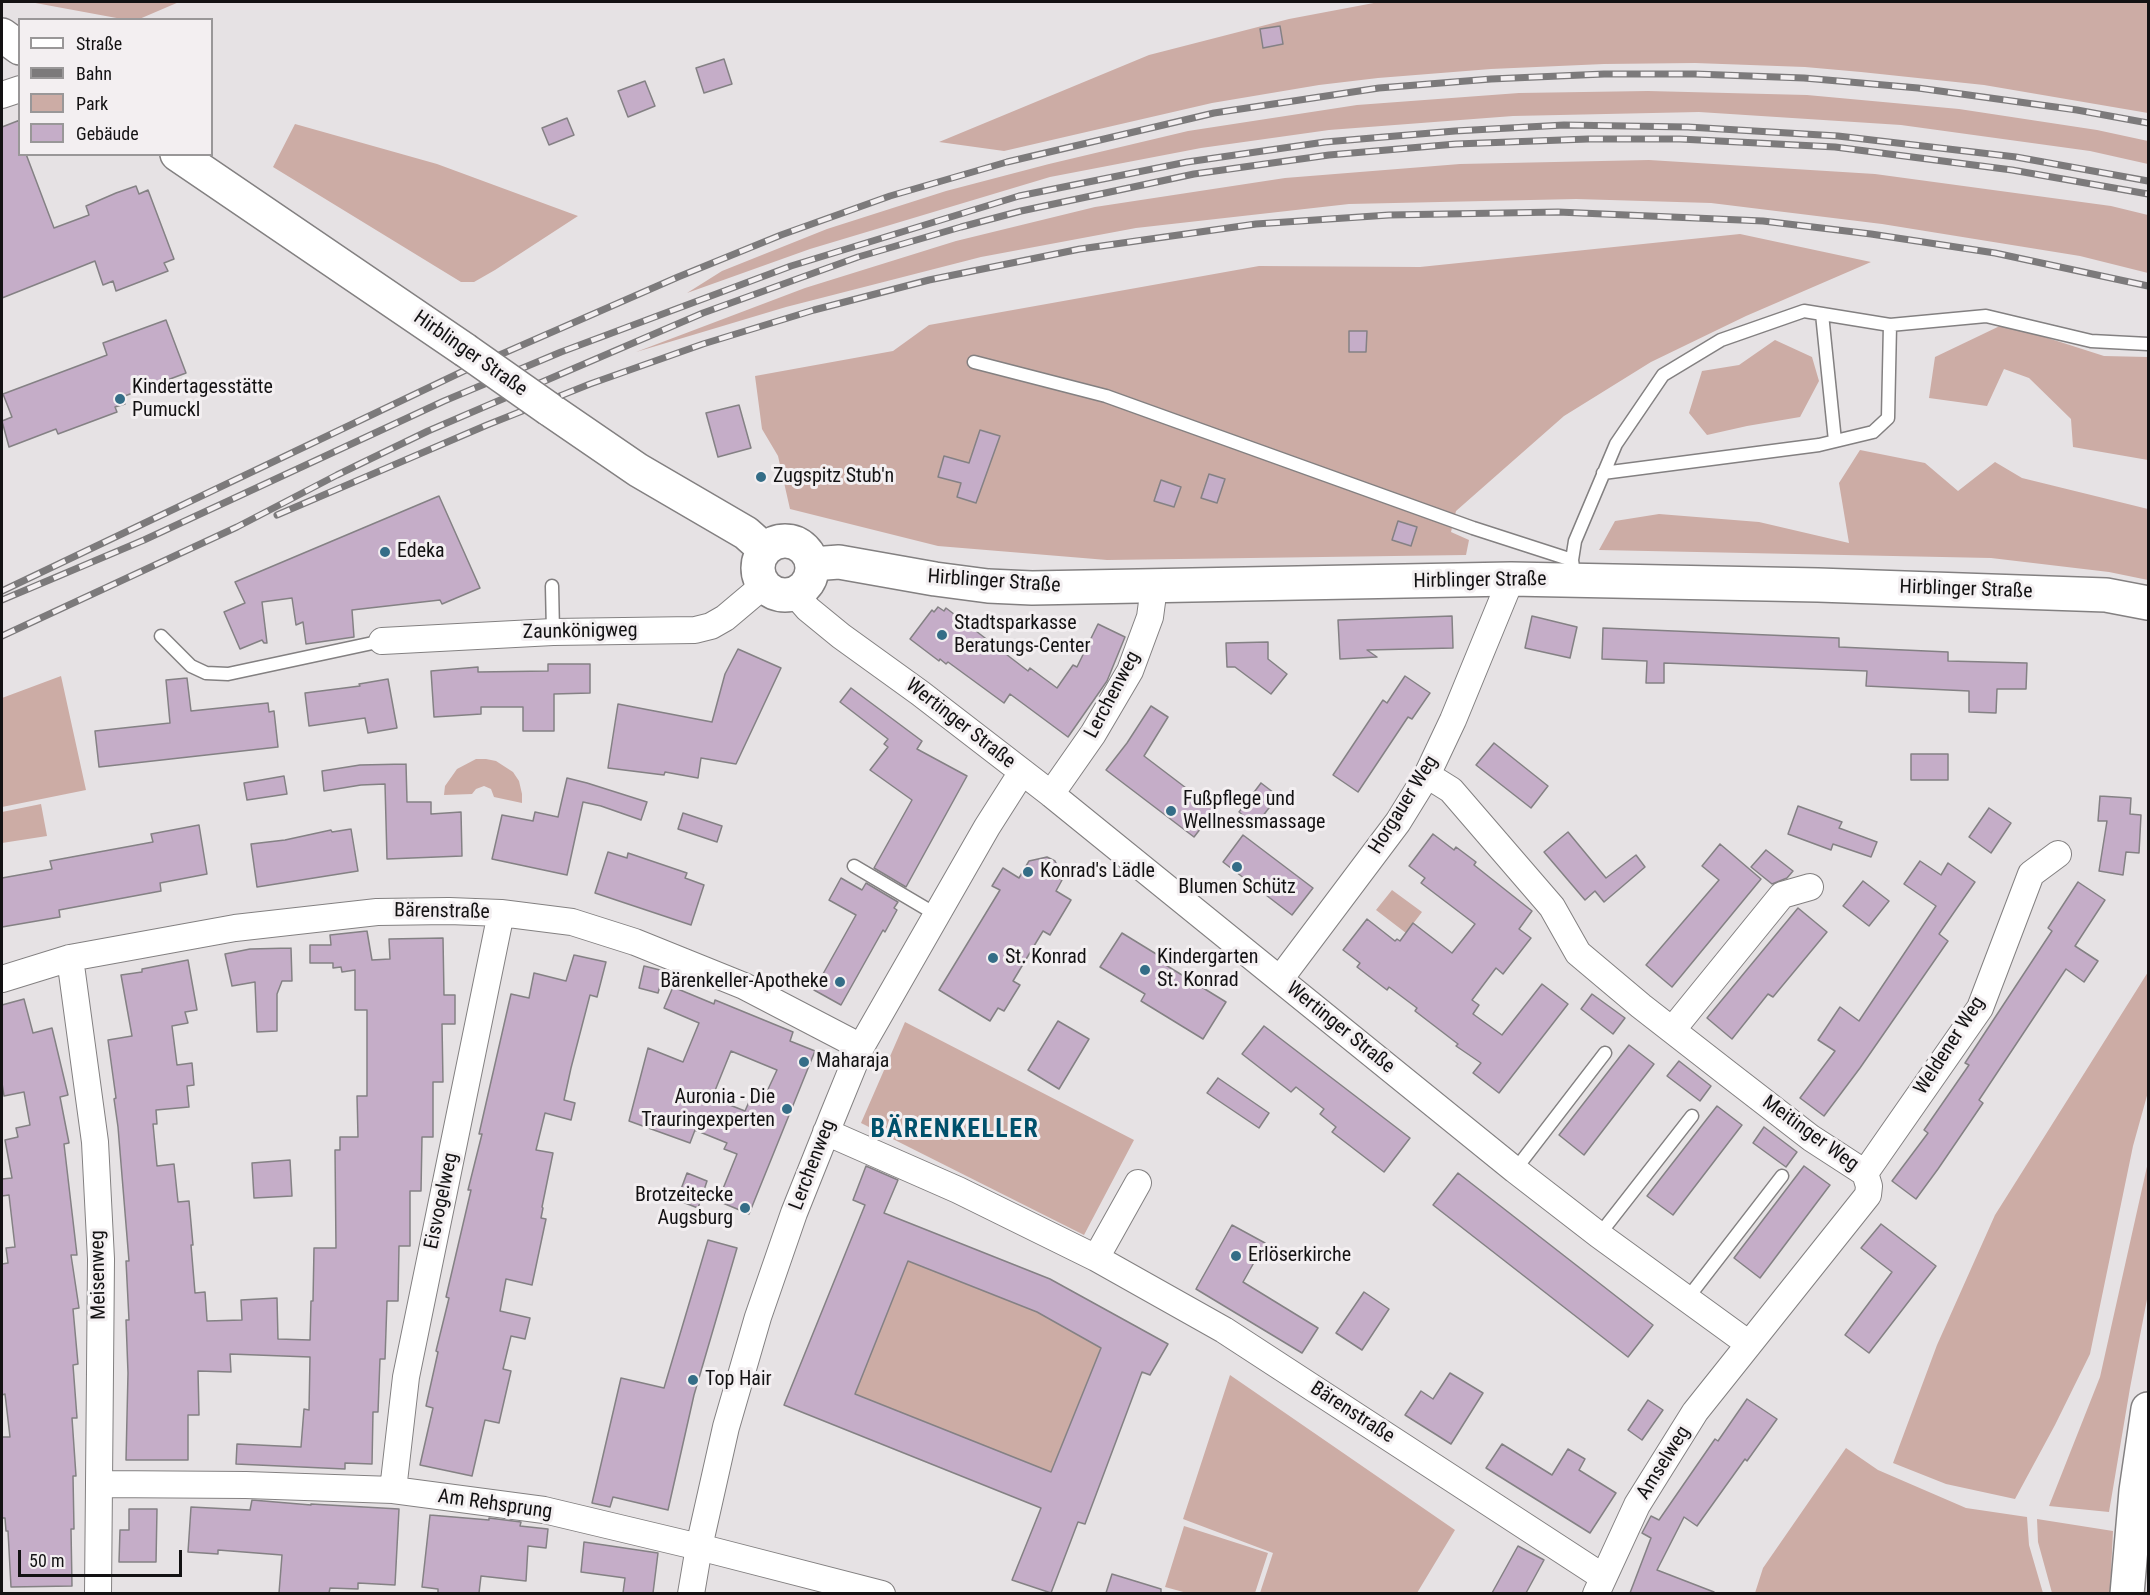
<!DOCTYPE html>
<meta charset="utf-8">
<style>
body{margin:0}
#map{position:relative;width:2150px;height:1595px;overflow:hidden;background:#e6e2e4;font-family:"Roboto Condensed",sans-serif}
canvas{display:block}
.frame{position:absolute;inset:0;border:3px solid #131213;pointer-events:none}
.legend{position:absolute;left:18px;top:18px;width:195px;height:138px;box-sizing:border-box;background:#f3eff1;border:2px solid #999798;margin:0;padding:8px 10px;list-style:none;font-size:18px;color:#131213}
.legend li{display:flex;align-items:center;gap:12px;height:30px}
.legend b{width:30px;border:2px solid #999798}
.scale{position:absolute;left:18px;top:1550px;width:164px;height:27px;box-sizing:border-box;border:3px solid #131213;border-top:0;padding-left:8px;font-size:18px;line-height:21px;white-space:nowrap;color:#131213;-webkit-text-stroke:4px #f3eff1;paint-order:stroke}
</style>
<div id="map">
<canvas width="2150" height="1595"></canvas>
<div class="frame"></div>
<ul class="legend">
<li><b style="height:8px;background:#fff"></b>Straße</li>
<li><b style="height:8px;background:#7c7a7b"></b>Bahn</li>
<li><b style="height:16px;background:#ccaca5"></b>Park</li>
<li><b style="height:16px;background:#c5adc8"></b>Gebäude</li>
</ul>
<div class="scale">50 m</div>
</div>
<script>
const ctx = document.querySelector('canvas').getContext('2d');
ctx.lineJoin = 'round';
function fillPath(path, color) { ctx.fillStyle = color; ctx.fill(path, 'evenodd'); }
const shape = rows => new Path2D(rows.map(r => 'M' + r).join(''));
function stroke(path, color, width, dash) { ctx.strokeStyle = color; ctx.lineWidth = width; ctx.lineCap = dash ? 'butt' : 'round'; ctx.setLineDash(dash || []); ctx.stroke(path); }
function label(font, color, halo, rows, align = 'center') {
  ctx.font = font + ' "Roboto Condensed",sans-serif'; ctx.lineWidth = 6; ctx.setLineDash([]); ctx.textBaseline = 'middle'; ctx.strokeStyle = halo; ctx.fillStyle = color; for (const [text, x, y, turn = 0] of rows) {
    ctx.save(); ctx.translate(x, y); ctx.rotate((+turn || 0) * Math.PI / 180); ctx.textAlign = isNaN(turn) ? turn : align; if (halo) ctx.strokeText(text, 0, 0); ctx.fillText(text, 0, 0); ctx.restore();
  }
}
fillPath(shape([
 [30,2,179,2,137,20,122,19],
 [1379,2,2148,2,2148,113,1984,85,1861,72,1805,67,1695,63,1604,64,1491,69,1378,78,1319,85,1212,103,1004,151,939,142,1149,55,1289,19],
 [1648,91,1807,95,1959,109,2097,130,2148,141,2148,164,2090,151,1901,125,1699,112,1513,116,1329,130,1201,148,1050,177,810,249,687,293,722,271,827,229,946,191,1049,164,1188,131,1357,105,1519,93],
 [295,124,437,164,578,216,495,270,474,282,461,282,273,167],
 [1649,160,1875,174,2111,206,2148,215,2148,273,2080,256,1882,224,1711,203,1576,199,1349,204,1136,228,981,257,786,307,636,352,805,288,956,241,1095,207,1285,178,1460,164],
 [1740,234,1871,262,1746,316,1651,362,1564,416,1456,511,1451,532,1469,540,1466,555,1107,560,938,546,790,509,778,456,762,429,755,376,893,351,929,325,1259,266,1420,267],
 [2004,324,2104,356,2148,357,2148,460,2073,447,2071,419,2029,378,2004,369,1987,406,1929,398,1935,357],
 [1775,340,1812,357,1819,381,1800,417,1747,426,1707,435,1689,413,1702,371,1739,365],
 [1860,450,1925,463,1958,491,1995,462,2022,478,2148,509,2148,580,2109,572,1991,558,1599,550,1615,521,1659,514,1759,522,1849,543,1839,483],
 [61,676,86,790,2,807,2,698],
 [476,759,486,759,496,761,513,772,519,781,522,794,522,803,494,797,491,789,484,786,476,789,472,794,444,795,445,786,457,769],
 [41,804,47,836,2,843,2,812],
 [1392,890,1422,912,1406,933,1376,910],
 [2148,972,2148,1092,2133,1146,2090,1354,2055,1425,2015,1499,1946,1484,1893,1463,1937,1345,1995,1215],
 [905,1022,1134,1140,1084,1235,861,1123],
 [2148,1162,2148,1294,2130,1388,2109,1512,2049,1506,2100,1377],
 [908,1261,1037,1312,1101,1348,1051,1472,855,1394],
 [1230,1375,1455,1530,1417,1593,1260,1593,1273,1553,1183,1519],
 [1846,1448,1878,1470,1966,1508,2027,1517,2029,1545,2043,1593,1755,1593,1763,1568],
 [2037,1519,2113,1531,2110,1593,2052,1593,2038,1542],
 [1184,1526,1268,1553,1255,1593,1187,1593,1165,1587]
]), '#ccaca5');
const building = shape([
 [1280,26,1283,44,1263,48,1260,29,1280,26],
 [724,59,732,84,704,93,696,68,724,59],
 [645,81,655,106,628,117,618,91,645,81],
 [567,118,574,135,549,145,542,128,567,118],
 [20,120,20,154,26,154,54,228,89,215,86,206,116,193,136,186,139,194,148,190,174,259,164,263,168,271,116,291,113,281,103,285,95,261,2,298,2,127,20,120],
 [166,320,186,373,122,397,125,404,115,407,117,412,58,434,56,429,9,447,2,421,12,417,3,394,107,355,103,343,166,320],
 [1349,331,1367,331,1366,352,1349,352,1349,331],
 [739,405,751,448,718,457,706,413,739,405],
 [980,430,1000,436,976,503,957,497,961,483,938,477,944,456,969,463,980,430],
 [1209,474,1225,479,1217,503,1201,498,1209,474],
 [1161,480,1181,487,1174,507,1154,501,1161,480],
 [439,496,480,588,442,604,440,600,352,610,354,637,306,644,303,622,296,625,292,598,262,602,267,643,264,643,262,640,240,649,224,612,245,603,235,582,439,496],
 [1398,521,1417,527,1411,546,1392,540,1398,521],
 [938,607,944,611,946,608,1028,671,1030,668,1057,688,1073,665,1077,667,1098,624,1125,637,1107,681,1068,737,1010,694,1004,703,948,662,946,664,940,659,939,661,910,639,932,610,934,612,938,607],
 [1452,616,1453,648,1367,650,1377,657,1340,659,1338,620,1452,616],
 [1532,616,1577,627,1570,658,1525,648,1532,616],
 [1603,628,1839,638,1839,647,1948,652,1948,661,2027,663,2026,689,1997,689,1996,713,1969,712,1969,691,1866,686,1867,671,1664,663,1664,683,1646,683,1647,661,1602,659,1603,628],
 [1268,642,1268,659,1287,674,1271,694,1235,667,1227,667,1226,643,1268,642],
 [738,649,781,668,736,764,701,758,698,778,665,772,664,775,608,768,618,704,712,722,725,674,738,649],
 [548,664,590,664,590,693,554,694,554,731,523,731,523,707,481,707,481,714,434,717,431,671,478,667,478,672,548,671,548,664],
 [1405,676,1430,693,1412,719,1408,717,1358,792,1333,775,1383,700,1387,703,1405,676],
 [187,678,191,711,268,703,269,712,274,711,278,747,99,767,95,731,170,723,166,680,187,678],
 [388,679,397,728,368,733,365,718,309,726,305,693,360,686,359,684,388,679],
 [851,688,922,741,917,749,967,776,906,887,874,868,912,800,870,770,888,747,884,744,888,739,840,702,851,688],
 [1151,706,1168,717,1144,756,1215,810,1194,837,1106,770,1127,743,1151,706],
 [1494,743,1548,786,1531,808,1476,765,1494,743],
 [1911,754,1948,754,1948,780,1911,780,1911,754],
 [406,764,407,802,431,802,431,814,461,812,462,856,387,859,385,784,361,785,324,791,322,771,360,765,406,764],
 [284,776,287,794,247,800,244,783,284,776],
 [567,778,587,783,647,802,641,820,601,806,583,802,567,875,492,859,502,815,533,821,535,812,558,817,567,778],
 [1261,783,1278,796,1256,825,1239,812,1261,783],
 [2100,796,2131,798,2130,814,2141,815,2139,853,2126,852,2123,875,2099,871,2107,821,2098,821,2100,796],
 [1798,806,1842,822,1839,828,1877,842,1871,857,1833,844,1831,850,1788,834,1798,806],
 [1989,808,2011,823,1991,853,1969,837,1989,808],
 [683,813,722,826,717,842,678,829,683,813],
 [199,825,207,874,160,883,161,891,59,910,60,917,2,927,2,878,52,869,50,861,153,842,151,834,199,825],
 [351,829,358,871,257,887,251,844,285,840,331,830,332,832,351,829],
 [1568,832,1606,878,1636,855,1645,867,1604,902,1595,891,1585,900,1544,852,1568,832],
 [1433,834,1454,850,1456,847,1476,862,1474,865,1532,911,1519,929,1531,938,1503,974,1496,968,1472,1000,1479,1005,1473,1014,1502,1035,1542,984,1568,1004,1499,1093,1473,1073,1481,1063,1456,1046,1458,1044,1415,1011,1417,1008,1389,987,1387,990,1357,967,1360,963,1343,950,1367,919,1395,941,1397,939,1400,941,1413,923,1452,953,1475,924,1421,883,1425,878,1409,866,1433,834],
 [1243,835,1313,888,1292,915,1223,862,1243,835],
 [1720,844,1761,879,1672,987,1646,965,1719,880,1702,866,1720,844],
 [1766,850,1793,871,1787,878,1772,884,1751,867,1766,850],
 [608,852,627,858,628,853,687,873,685,878,704,885,691,925,595,893,608,852],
 [1047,857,1055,861,1059,869,1057,877,1062,880,1056,891,1071,900,1050,935,1043,931,1013,981,1020,985,1004,1011,998,1008,990,1021,939,990,1000,890,992,886,1003,868,1019,878,1029,861,1047,857],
 [1920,861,1941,875,1948,863,1975,882,1939,934,1948,941,1860,1068,1824,1116,1800,1098,1835,1051,1818,1040,1840,1007,1859,1021,1936,906,1904,884,1920,861],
 [841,878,862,890,866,883,898,902,894,908,897,910,885,932,883,930,841,1005,814,990,856,915,829,900,841,878],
 [1863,881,1889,901,1869,926,1843,906,1863,881],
 [2078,882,2105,900,2075,946,2098,961,2084,982,2066,969,1979,1100,1983,1103,1938,1169,1916,1199,1892,1181,1928,1133,1924,1130,1969,1065,1965,1063,2052,931,2048,928,2078,882],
 [1798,908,1827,932,1773,997,1768,994,1732,1039,1707,1018,1798,908],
 [367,931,372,960,390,959,389,939,443,938,444,995,455,995,455,1024,442,1024,443,1082,433,1082,433,1137,422,1137,421,1191,410,1191,410,1246,399,1246,398,1301,387,1301,385,1359,380,1359,378,1412,373,1412,372,1464,345,1463,345,1469,236,1464,237,1444,301,1447,304,1409,309,1410,310,1357,230,1354,231,1372,198,1371,199,1415,188,1415,188,1460,126,1460,128,1373,126,1320,129,1320,126,1261,129,1261,118,1127,114,1099,116,1098,108,1040,132,1036,121,975,142,972,142,969,188,960,197,1010,185,1012,188,1023,172,1026,177,1065,192,1063,194,1085,187,1086,189,1107,156,1110,157,1124,153,1124,157,1166,174,1164,178,1202,189,1201,193,1245,191,1245,195,1293,205,1292,207,1321,242,1320,241,1300,277,1298,278,1339,310,1340,311,1301,313,1301,314,1248,336,1248,335,1150,340,1150,340,1137,358,1137,357,1096,367,1096,367,1010,355,1010,355,970,342,972,341,967,333,968,333,963,310,963,310,945,331,945,330,935,367,931],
 [1122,933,1166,960,1164,964,1226,1002,1203,1039,1141,1001,1145,994,1100,967,1122,933],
 [291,948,292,981,282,981,277,994,277,1031,257,1032,255,982,232,986,225,954,250,949,291,948],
 [574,955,606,962,597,997,590,995,571,1068,564,1100,575,1103,571,1120,545,1113,536,1150,553,1153,542,1207,543,1208,541,1218,546,1219,532,1285,506,1279,500,1311,530,1318,525,1339,511,1336,503,1369,511,1371,499,1423,485,1420,472,1476,420,1465,433,1408,426,1406,438,1352,436,1351,449,1298,446,1297,471,1190,468,1190,482,1134,479,1134,511,994,529,998,534,973,566,981,574,955],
 [644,966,664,971,658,993,639,988,644,966],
 [673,987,714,1004,715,1000,793,1032,790,1041,815,1051,749,1214,718,1201,737,1154,724,1149,727,1143,695,1130,690,1143,629,1121,648,1048,683,1062,699,1023,664,1008,673,987],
 [731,1051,777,1070,763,1100,752,1095,745,1111,712,1098,731,1051],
 [1592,994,1625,1018,1613,1034,1581,1009,1592,994],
 [24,999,33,1033,52,1028,68,1095,60,1097,69,1143,64,1144,77,1255,71,1255,79,1308,73,1309,78,1364,73,1365,77,1418,72,1418,76,1476,73,1476,74,1529,71,1529,72,1586,11,1587,8,1531,6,1531,5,1518,2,1518,2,1437,10,1437,5,1394,2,1395,2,1264,8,1263,6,1248,15,1247,9,1195,2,1196,2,1179,12,1178,5,1140,18,1137,16,1128,30,1125,24,1092,4,1096,2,1083,2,1005,24,999],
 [1058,1021,1089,1039,1059,1089,1028,1070,1058,1021],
 [1264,1026,1410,1138,1384,1172,1332,1132,1336,1127,1320,1114,1324,1109,1296,1087,1291,1092,1242,1054,1264,1026],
 [1629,1045,1654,1064,1584,1155,1559,1135,1629,1045],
 [1679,1061,1711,1086,1700,1101,1667,1076,1679,1061],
 [1218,1078,1269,1113,1259,1128,1207,1093,1218,1078],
 [1717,1106,1742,1125,1673,1215,1647,1196,1717,1106],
 [1764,1127,1797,1152,1786,1167,1753,1143,1764,1127],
 [290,1160,292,1196,254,1198,252,1163,290,1160],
 [866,1166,898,1180,884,1213,1050,1279,1168,1344,1150,1375,1142,1372,1085,1524,1078,1522,1051,1593,1012,1580,1041,1508,784,1405,865,1205,853,1200,866,1166],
 [908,1261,1037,1312,1101,1348,1051,1472,855,1394,908,1261],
 [1804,1166,1830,1185,1760,1278,1734,1258,1804,1166],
 [687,1173,707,1181,698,1208,677,1200,687,1173],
 [1458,1173,1653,1325,1628,1357,1433,1205,1458,1173],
 [1881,1224,1936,1266,1869,1353,1845,1335,1892,1272,1861,1248,1881,1224],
 [1232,1225,1265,1243,1243,1282,1318,1328,1302,1353,1196,1289,1232,1225],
 [708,1240,737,1248,694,1395,668,1510,613,1497,610,1507,592,1503,621,1378,664,1388,708,1240],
 [1364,1292,1389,1309,1362,1350,1336,1333,1364,1292],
 [1450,1373,1483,1393,1451,1444,1405,1415,1421,1391,1433,1399,1450,1373],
 [1747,1399,1777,1419,1747,1461,1745,1459,1697,1526,1684,1517,1657,1570,1714,1592,1714,1593,1630,1593,1651,1538,1642,1533,1651,1516,1659,1520,1715,1439,1718,1441,1747,1399],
 [1648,1400,1663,1410,1642,1440,1628,1430,1648,1400],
 [1502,1444,1552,1475,1568,1449,1585,1459,1579,1470,1616,1493,1590,1533,1486,1468,1502,1444],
 [252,1500,311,1505,311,1504,399,1509,395,1585,358,1583,358,1589,330,1588,329,1593,279,1593,282,1555,218,1550,218,1554,188,1552,191,1507,250,1510,252,1500],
 [129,1509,157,1509,156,1562,119,1562,120,1530,129,1530,129,1509],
 [430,1515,489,1520,489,1518,521,1522,520,1526,548,1529,546,1548,528,1546,526,1581,481,1576,479,1593,438,1593,438,1589,422,1587,430,1515],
 [584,1542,658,1553,653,1593,623,1593,625,1578,581,1572,584,1542],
 [1518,1546,1544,1560,1526,1593,1492,1593,1518,1546],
 [1112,1574,1161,1589,1161,1593,1106,1593,1112,1574]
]);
fillPath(building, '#c5adc8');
stroke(building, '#848184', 1.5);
const lane = shape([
 [1822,314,1835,441],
 [974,362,1106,396,1473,528,1572,560,1573,567],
 [1603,473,1819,445,1873,432,1888,418,1890,325],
 [1572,560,1575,541,1616,444,1663,375,1721,340,1804,311,1890,325,1986,316,2091,341,2148,344],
 [552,586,553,632],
 [161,636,191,666,206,673,228,674,382,641],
 [854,866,937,915],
 [1515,1170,1605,1053],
 [1599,1235,1692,1116],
 [1687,1299,1782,1176]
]);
const street = shape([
 [2,95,20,89],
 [795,594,808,609,841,636,920,693,1051,794,1515,1170,1599,1235,1749,1344],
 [382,641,553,632,695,630,711,626,725,618,763,586],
 [1427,775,1451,790,1552,907,1578,953,1641,1006,1727,1073,1811,1138,1865,1173,1869,1186,1868,1195,1695,1412,1637,1505,1596,1594],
 [1051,794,1093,734,1130,671,1150,617,1154,587],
 [70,958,95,1142,101,1259,98,1594],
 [2,979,70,958,235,928,377,912,449,911,501,913,572,922,635,942,744,986,861,1047],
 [1280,979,1398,822,1427,775,1453,720,1511,579],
 [1673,1029,1782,895,1810,887],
 [826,1132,958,1190,1096,1258,1224,1330,1603,1577],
 [1865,1173,1980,1008,2031,874,2058,854],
 [1096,1258,1138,1183],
 [99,1484,246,1485,393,1490,544,1510,699,1547,882,1594],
 [393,1490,406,1377,501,913],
 [691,1594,699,1547,726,1427,758,1317,794,1213,832,1118,861,1047,987,827,1022,772]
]);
const secondary = shape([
 [2,35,20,48],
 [177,154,465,350],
 [549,409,638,470,746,533,764,549],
 '758 568a27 27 0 1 1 54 0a27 27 0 1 1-54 0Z',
 [812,564,839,562,935,579,988,586,1032,588,1511,579,1818,585,2106,595,2148,603]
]);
const highway = shape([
 [2127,1594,2136,1491,2148,1409]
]);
stroke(lane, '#838081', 15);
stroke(street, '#838081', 28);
stroke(secondary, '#838081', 36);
stroke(highway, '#838081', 36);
stroke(lane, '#fff', 12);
stroke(street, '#fff', 26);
stroke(secondary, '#fff', 33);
stroke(highway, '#fff', 33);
const rail = shape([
 [277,515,487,425,590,384,703,344,814,310,929,280,1080,249,1256,224,1389,215,1558,212,1763,221,1871,234,1995,253,2148,286],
 [2,591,472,367,678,277,781,235,890,196,1007,162,1214,113,1379,88,1491,79,1604,74,1695,74,1804,78,1918,88,2077,110,2148,123],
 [2,600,144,540,444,401,561,352,791,266,1019,196,1187,162,1325,142,1455,131,1564,125,1688,127,1838,136,2016,157,2148,181],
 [2,636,237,527,337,475,428,431,703,313,858,257,961,227,1021,211,1194,174,1329,155,1456,144,1588,139,1680,139,1835,147,2012,170,2148,194]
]);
stroke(rail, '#7c7a7b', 7);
stroke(rail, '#f3eff1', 4.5, [14]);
const secondaryBridge = shape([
 [465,350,549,409]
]);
stroke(secondaryBridge, '#838081', 36, []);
stroke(secondaryBridge, '#fff', 33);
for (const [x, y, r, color] of [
 [120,399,6,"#346d87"],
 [761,477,6,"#346d87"],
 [385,552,6,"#346d87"],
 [942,635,6,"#346d87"],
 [1171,811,6,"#346d87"],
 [1237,867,6,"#346d87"],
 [1028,872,6,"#346d87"],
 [993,958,6,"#346d87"],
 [1145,970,6,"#346d87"],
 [840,982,6,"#346d87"],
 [804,1062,6,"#346d87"],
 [787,1109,6,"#346d87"],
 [745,1208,6,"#346d87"],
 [1236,1256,6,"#346d87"],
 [693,1380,6,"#346d87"]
]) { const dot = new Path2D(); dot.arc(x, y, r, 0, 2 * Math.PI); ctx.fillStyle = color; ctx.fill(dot); stroke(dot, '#f3eff1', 2); }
label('20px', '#131213', '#f3eff1', [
 ["Hirblinger Straße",470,354,35],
 ["Hirblinger Straße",1480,581,-1],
 ["Hirblinger Straße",994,582,4],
 ["Hirblinger Straße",1966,590,2],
 ["Zaunkönigweg",580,632,-1],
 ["Lerchenweg",1113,695,-62],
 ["Wertinger Straße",960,724,38],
 ["Horgauer Weg",1404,805,-58],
 ["Bärenstraße",442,912,1],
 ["Wertinger Straße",1340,1028,39],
 ["Weldener Weg",1950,1046,-57],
 ["Meitinger Weg",1810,1134,36],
 ["Lerchenweg",813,1165,-69],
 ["Eisvogelweg",442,1201,-78],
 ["Meisenweg",99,1275,-91],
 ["Bärenstraße",1352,1413,33],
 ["Amselweg",1664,1463,-58],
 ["Am Rehsprung",495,1505,8]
]);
label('20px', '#131213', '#f3eff1', [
 ["Kindertagesstätte",132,388],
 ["Pumuckl",132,411],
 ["Zugspitz Stub'n",773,477],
 ["Edeka",397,552],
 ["Stadtsparkasse",954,624],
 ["Beratungs-Center",954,647],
 ["Fußpflege und",1183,800],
 ["Wellnessmassage",1183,823],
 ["Konrad's Lädle",1040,872],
 ["Blumen Schütz",1237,888,"center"],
 ["St. Konrad",1005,958],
 ["Kindergarten",1157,958],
 ["St. Konrad",1157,981],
 ["Bärenkeller-Apotheke",828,982,"right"],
 ["Maharaja",816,1062],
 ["Auronia - Die",775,1098,"right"],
 ["Trauringexperten",775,1121,"right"],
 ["Brotzeitecke",733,1196,"right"],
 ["Augsburg",733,1219,"right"],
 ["Erlöserkirche",1248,1256],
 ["Top Hair",705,1380]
], 'left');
ctx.letterSpacing = '1.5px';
label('bold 26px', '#00506b', '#f3eff1', [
 ["BÄRENKELLER",955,1130]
]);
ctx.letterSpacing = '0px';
</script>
